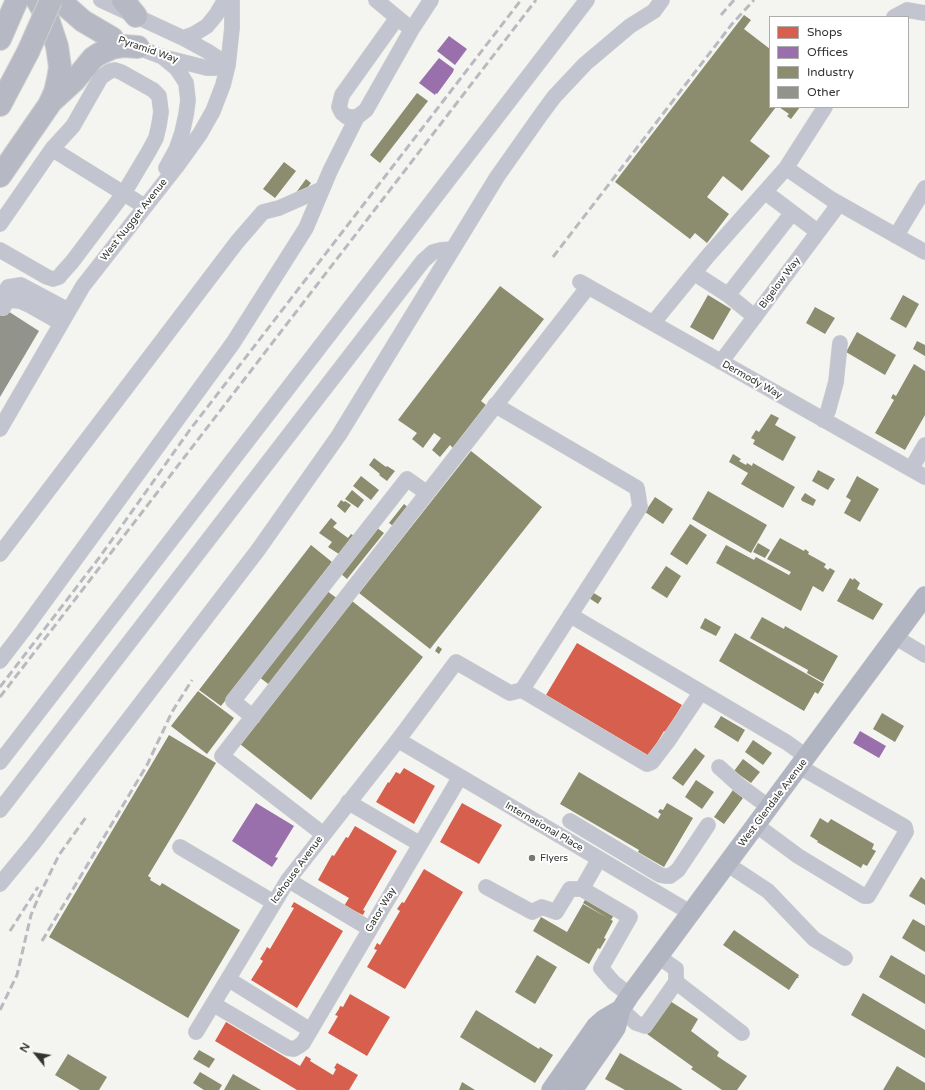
<!DOCTYPE html>
<style>
body{margin:0}
#map{position:relative;width:925px;height:1090px;overflow:hidden;background:#f4f5f1;font-family:"Varela Round",sans-serif}
canvas{display:block}
.legend{position:absolute;left:769px;top:16px;width:140px;height:92px;box-sizing:border-box;background:#fff;border:1px solid #adadac;margin:0;padding:5px 7px;list-style:none;font-size:12px;color:#333330}
.legend li{display:flex;align-items:center;gap:8px;height:20px}
.legend b{width:20px;border:1px solid #adadac}
.north{position:absolute;left:16px;top:1034px;width:40px;height:40px;-webkit-text-stroke:3px #fff;paint-order:stroke;rotate:300deg;font-size:11px;font-weight:700;line-height:16px;text-align:center;color:#333330}
.north::after{content:'';display:block;margin:auto;width:14px;height:18px;background:#333330;clip-path:polygon(50% 0,100% 100%,50% 72%,0 100%)}
</style>
<div id="map">
<canvas width="925" height="1090"></canvas>
<ul class="legend">
<li><b style="height:11px;background:#d6604d"></b>Shops</li>
<li><b style="height:11px;background:#9970ab"></b>Offices</li>
<li><b style="height:11px;background:#8c8c6e"></b>Industry</li>
<li><b style="height:11px;background:#92938b"></b>Other</li>
</ul>
<div class="north">N</div>
</div>
<script>
const ctx = document.querySelector('canvas').getContext('2d');
ctx.lineJoin = 'round';
function fillPath(path, color) { ctx.fillStyle = color; ctx.fill(path, 'evenodd'); }
const shape = rows => new Path2D(rows.map(r => 'M' + r).join(''));
function stroke(path, color, width, dash) { ctx.strokeStyle = color; ctx.lineWidth = width; ctx.lineCap = dash ? 'butt' : 'round'; ctx.setLineDash(dash || []); ctx.stroke(path); }
function label(font, color, halo, rows, align = 'center') {
  ctx.font = font + ' "Varela Round",sans-serif'; ctx.lineWidth = 4; ctx.setLineDash([]); ctx.textBaseline = 'middle'; ctx.strokeStyle = halo; ctx.fillStyle = color; for (const [text, x, y, turn = 0] of rows) {
    ctx.save(); ctx.translate(x, y); ctx.rotate((+turn || 0) * Math.PI / 180); ctx.textAlign = isNaN(turn) ? turn : align; if (halo) ctx.strokeText(text, 0, 0); ctx.fillText(text, 0, 0); ctx.restore();
  }
}
fillPath(shape([
 [577,643,682,705,666,732,664,731,649,756,546,695],
 [404,768,435,786,414,824,376,802,388,782,389,783,396,772,400,774],
 [462,803,502,825,479,864,440,842],
 [355,826,397,851,363,910,365,911,363,915,344,906,349,898,318,880,332,855,334,856,346,837,348,838],
 [424,869,463,892,405,989,367,967,377,950,374,949,377,943,380,945,400,911,397,909,402,902,404,903],
 [294,902,343,931,297,1008,251,980,263,961,260,959,265,951,267,947,270,949,294,908,291,907],
 [350,994,390,1017,367,1056,328,1033,338,1016,335,1015,339,1009,340,1006,343,1007],
 [226,1022,300,1066,306,1056,311,1059,310,1061,333,1075,336,1069,334,1068,337,1063,358,1075,349,1090,297,1090,215,1041]
]), '#d6604d');
fillPath(shape([
 [449,36,467,49,455,65,437,51],
 [439,58,454,69,453,72,437,94,436,93,435,95,419,83],
 [860,731,886,746,879,758,853,743],
 [256,803,294,826,275,857,278,858,272,867,232,841]
]), '#9970ab');
fillPath(shape([
 [744,15,751,20,744,29,770,49,770,107,776,107,750,141,770,156,742,191,723,176,707,197,729,214,707,243,695,233,690,239,615,182],
 [417,93,428,101,380,163,370,155],
 [779,107,800,107,791,119,787,116,789,114],
 [284,162,296,171,275,198,263,189],
 [306,179,311,183,300,197,295,194],
 [500,286,544,319,481,401,486,405,453,448,450,445,440,457,432,450,441,438,434,433,423,448,412,439,417,433,398,420],
 [708,295,731,309,713,340,690,327],
 [903,295,919,304,906,328,890,319],
 [815,307,835,318,825,334,806,323],
 [857,332,896,355,885,375,846,352],
 [917,341,925,345,925,356,913,349],
 [914,364,925,371,925,415,905,450,875,433,894,400,891,398,893,394,896,396],
 [771,414,779,418,775,425,796,437,783,461,753,444,755,440,751,438,756,430,759,432],
 [471,451,542,507,430,649,359,593],
 [733,454,741,459,739,461,746,465,747,463,752,466,753,463,795,487,783,508,741,484,748,473,729,462],
 [374,458,386,467,387,466,395,471,387,481,379,475,380,474,369,465],
 [818,470,835,479,828,490,812,481],
 [361,476,379,490,371,500,353,486],
 [857,476,879,489,860,522,844,513,851,500,846,497],
 [352,490,364,500,358,508,345,499],
 [708,491,767,525,751,553,692,519],
 [805,493,816,500,813,506,802,501,801,499],
 [655,497,673,509,663,524,645,512],
 [341,500,344,502,345,501,351,505,345,513,337,506],
 [404,504,410,509,396,528,389,523],
 [331,518,337,523,333,527,348,538,351,534,356,537,342,556,328,547,332,542,319,533],
 [690,524,707,535,687,565,670,554],
 [376,527,384,533,347,579,340,573],
 [780,538,804,551,805,549,809,552,808,554,826,564,824,567,828,570,830,568,835,571,823,592,813,586,801,611,716,563,726,545,754,560,756,557,798,580,789,575,791,572,767,559],
 [758,543,770,550,765,558,753,552],
 [311,545,332,562,221,706,199,690],
 [666,566,681,576,667,598,651,588],
 [850,578,853,580,854,578,860,583,857,589,883,604,873,620,837,601],
 [327,591,338,599,271,686,259,677],
 [592,592,602,598,598,604,589,598],
 [352,601,423,657,311,800,240,744],
 [762,617,784,629,785,626,838,656,823,682,807,673,808,670,750,638],
 [705,618,721,627,716,636,700,628],
 [735,633,824,684,818,694,815,692,804,711,719,661],
 [438,646,442,649,439,654,435,651],
 [198,691,234,718,207,754,171,726],
 [882,713,904,726,895,742,873,729],
 [721,716,745,730,738,742,714,727],
 [169,735,216,763,148,876,151,878,150,880,160,886,162,883,240,930,188,1018,49,937],
 [753,740,772,753,763,765,745,752],
 [695,748,705,756,683,786,672,778],
 [743,759,760,772,751,783,734,771],
 [579,772,658,819,661,814,658,812,660,809,663,810,667,803,693,818,664,867,638,852,639,850,560,804],
 [696,780,714,792,702,809,685,797],
 [733,790,743,798,724,824,714,817],
 [820,818,828,823,831,819,874,844,872,849,876,851,867,866,863,864,861,868,817,842,818,841,810,836],
 [921,877,925,880,925,905,909,896],
 [587,897,615,913,611,920,583,903],
 [583,904,613,921,604,938,606,939,600,949,598,948,589,964,533,931,541,917,567,932],
 [913,919,925,926,925,952,902,938],
 [734,930,799,975,798,977,799,978,797,978,789,990,723,945],
 [537,955,557,967,535,1004,515,992],
 [891,955,925,975,925,1004,879,977],
 [863,993,925,1030,925,1058,851,1015],
 [670,1001,698,1019,691,1031,719,1052,717,1056,747,1076,737,1090,722,1090,691,1069,693,1067,647,1034],
 [476,1010,539,1049,540,1047,553,1055,535,1083,460,1037],
 [199,1050,215,1059,209,1068,193,1059],
 [620,1053,672,1083,683,1090,625,1090,605,1079],
 [68,1054,107,1077,99,1090,80,1090,55,1075],
 [897,1066,925,1083,925,1090,883,1090],
 [200,1072,222,1085,219,1090,204,1090,193,1083],
 [233,1074,261,1090,224,1090],
 [462,1082,475,1090,459,1090]
]), '#8c8c6e');
fillPath(shape([
 [0,306,39,331,0,397]
]), '#92938b');
const minor = shape([
 [101,0,183,38,207,51,228,65],
 [376,0,405,24],
 [894,17,907,10,925,13],
 [397,18,342,95,339,107,342,113,347,117,357,117,366,110,412,29,431,0],
 [183,38,194,34,207,26,216,15,225,0],
 [129,44,163,57,207,68,215,68,228,65],
 [164,58,176,68,181,75,186,83,188,100,186,115,182,133,176,150,166,168],
 [52,149,144,206],
 [786,168,831,199,925,252],
 [765,192,818,232],
 [0,224,52,149,73,126,101,77,110,71,115,70,121,72,153,90,159,96,161,112,159,125,156,138,149,151,124,193,72,262,62,273,59,277,53,279,47,277,0,250],
 [896,236,925,188],
 [694,273,728,295,792,213],
 [580,282,925,477],
 [728,295,755,317],
 [0,301,8,287,21,285,68,310],
 [3,308,8,300,20,301,31,306,61,323],
 [653,323,707,257,786,168,825,107],
 [721,362,839,204],
 [823,420,828,411,836,382,840,343],
 [0,429,83,286,177,166,200,134,213,111,223,85,228,65,232,28,232,0],
 [911,469,925,445],
 [0,554,237,242,263,212,279,208,322,189],
 [570,615,786,742,807,757],
 [895,637,925,655],
 [0,661,23,631,233,343,306,228,330,171,357,117],
 [522,690,647,764,652,762,668,741,701,692],
 [253,717,233,701,407,479,427,493],
 [398,740,691,913],
 [0,762,587,0],
 [719,767,740,786,769,807],
 [348,802,420,844],
 [0,810,423,261,433,252,441,250,452,249],
 [570,821,660,875,665,876,670,876,678,870,708,825],
 [756,825,798,856,864,896,868,896,906,832,905,827,800,767],
 [323,834,222,756,588,287],
 [180,847,273,902],
 [599,859,582,889,630,917,601,968,614,983,630,995],
 [727,864,768,891,814,939,845,958],
 [288,880,370,929],
 [0,884,33,844,258,550,339,435,497,177,540,116,554,97,585,64,630,26,654,11,662,0],
 [486,887,532,912,542,907,556,912,570,889,582,889],
 [228,979,310,1030],
 [676,982,742,1033],
 [213,1004,288,1048,294,1049,299,1046,303,1043,460,777],
 [621,1009,636,1023,645,1026,676,982,676,969,659,957],
 [196,1032,288,880,398,740,456,662,510,693,522,690,640,507,637,488,495,405]
]);
const major = shape([
 [551,1090,596,1026,604,1019,621,1009],
 [573,1090,610,1037,616,1028,621,1009,630,995,925,596]
]);
const highway = shape([
 [59,0,83,21,112,38],
 [123,0,136,16],
 [0,39,17,0],
 [51,102,74,81,93,58,99,54,112,48,124,46,138,47],
 [0,105,28,52],
 [0,176,49,105,55,92,58,79,60,67,57,46,48,19,37,0]
]);
stroke(minor, '#d1d1cf', 16);
stroke(major, '#d1d1cf', 20);
stroke(highway, '#d1d1cf', 24);
stroke(minor, '#c2c5cf', 15);
stroke(major, '#b1b4c1', 19);
stroke(highway, '#b6b9c4', 22);
stroke(shape([
 [721,15,734,0],
 [553,257,732,24,754,0],
 [0,687,99,558,189,431,521,0],
 [0,697,536,0],
 [10,931,38,887],
 [42,941,147,765,172,712,192,680],
 [0,1010,17,975,31,915,39,896,59,855,87,816]
]), '#b8babf', 3, [8, 4]);
const highwayBridge = shape([
 [28,52,51,0]
]);
stroke(highwayBridge, '#d1d1cf', 24, []);
stroke(highwayBridge, '#b6b9c4', 22);
for (const [x, y, r, color] of [
 [532,858,4,"#777774"]
]) { const dot = new Path2D(); dot.arc(x, y, r, 0, 2 * Math.PI); ctx.fillStyle = color; ctx.fill(dot); stroke(dot, '#fff', 1.5); }
label('10px', '#333330', '#fff', [
 ["Pyramid Way",148,50,19],
 ["West Nugget Avenue",134,220,-52],
 ["Bigelow Way",780,283,-53],
 ["Dermody Way",752,380,29],
 ["West Glendale Avenue",773,803,-53],
 ["International Place",544,827,30],
 ["Icehouse Avenue",297,870,-54],
 ["Gator Way",381,910,-59]
]);
label('10px', '#333330', '#fff', [
 ["Flyers",540,858]
], 'left');
</script>
